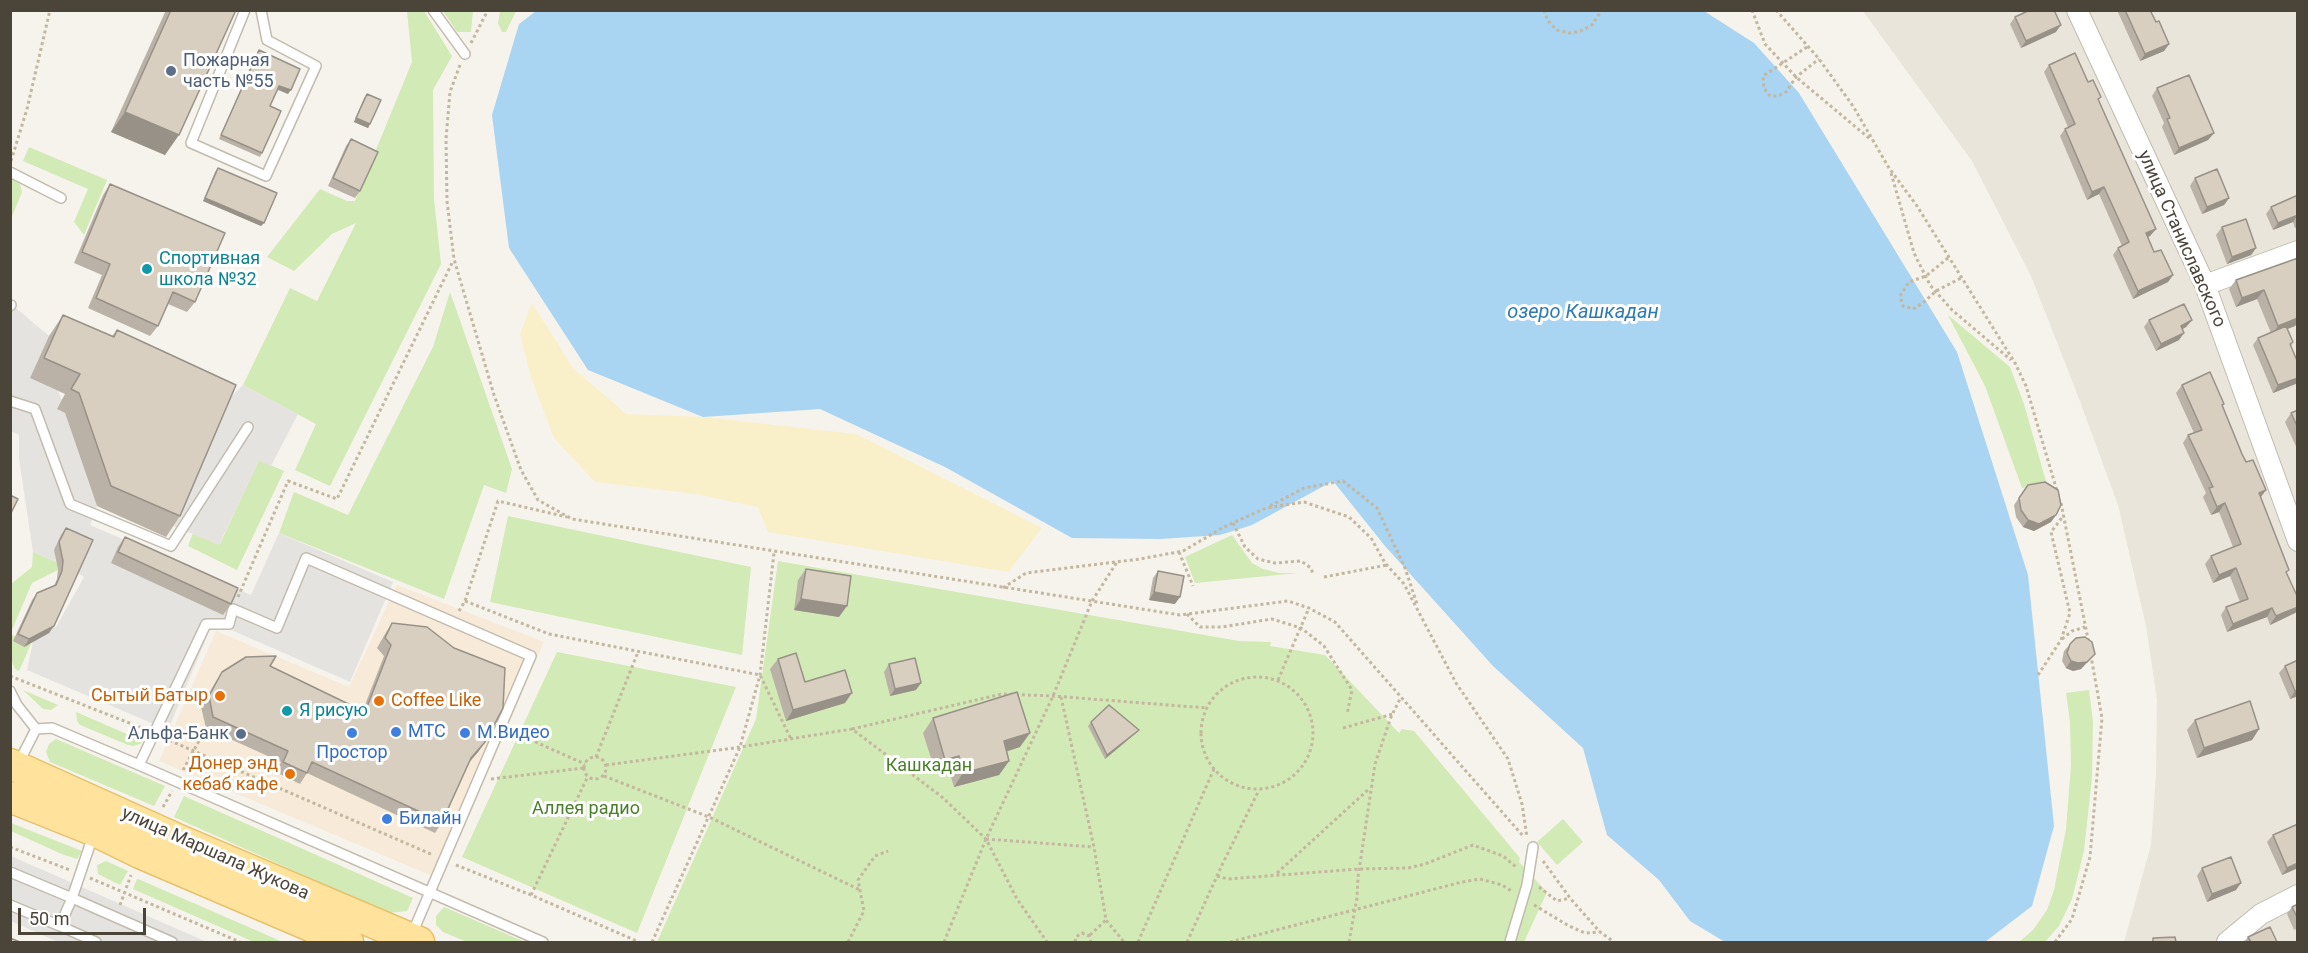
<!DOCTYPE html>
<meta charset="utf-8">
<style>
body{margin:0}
#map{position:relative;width:2308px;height:953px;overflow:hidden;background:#f6f3ec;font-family:Roboto,sans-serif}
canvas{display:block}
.frame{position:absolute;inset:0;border:12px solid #4b4439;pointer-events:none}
.scale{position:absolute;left:18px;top:908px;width:128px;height:27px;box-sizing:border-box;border:3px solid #4b4439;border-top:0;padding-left:8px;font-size:18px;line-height:21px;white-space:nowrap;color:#4b4439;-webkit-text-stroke:4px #fff;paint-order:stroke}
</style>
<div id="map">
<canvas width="2308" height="953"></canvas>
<div class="frame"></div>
<div class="scale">50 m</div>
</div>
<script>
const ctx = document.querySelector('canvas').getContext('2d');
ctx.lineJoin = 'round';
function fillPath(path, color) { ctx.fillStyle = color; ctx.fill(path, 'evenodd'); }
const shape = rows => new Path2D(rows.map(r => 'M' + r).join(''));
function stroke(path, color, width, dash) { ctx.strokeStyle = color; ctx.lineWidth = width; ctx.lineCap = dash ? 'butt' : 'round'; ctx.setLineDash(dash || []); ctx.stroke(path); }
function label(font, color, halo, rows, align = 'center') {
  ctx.font = font + ' Roboto,sans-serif'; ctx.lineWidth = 6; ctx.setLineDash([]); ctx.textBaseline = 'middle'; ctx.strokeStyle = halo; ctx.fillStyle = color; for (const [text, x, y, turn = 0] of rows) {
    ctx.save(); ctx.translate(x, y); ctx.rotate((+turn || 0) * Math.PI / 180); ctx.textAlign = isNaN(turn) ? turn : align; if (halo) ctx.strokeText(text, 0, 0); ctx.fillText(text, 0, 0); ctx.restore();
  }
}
fillPath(shape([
 [1863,11,2297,11,2297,942,2124,942,2151,845,2156,774,2157,699,2146,626,2118,505,2078,396,2031,276,1972,161]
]), '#eae5da');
fillPath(shape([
 [397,585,544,642,442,880,159,761,216,631,349,687]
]), '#f7ead8');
fillPath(shape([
 [407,11,424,11,452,56,433,90,434,199,441,264,330,486,295,470,316,424,243,385,290,288,317,301,356,223,332,234,294,271,267,257,320,189,347,201,355,201,412,62],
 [443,11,473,11,471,32,457,32],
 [500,11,516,11,506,32,502,32,498,23],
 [29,147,107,180,84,235,74,222,88,189,23,161],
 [11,179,20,184,22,192,11,219],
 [450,292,512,469,506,493,484,485,444,599,279,533,294,492,348,515,433,347],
 [1948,315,2010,367,2024,404,2047,485,2022,488,1985,386],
 [259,460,284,471,237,570,188,546,193,533,220,544],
 [508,516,751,567,742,655,490,602],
 [1232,535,1252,563,1263,569,1279,573,1298,573,1195,583,1185,557],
 [33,552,66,566,32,583,11,632,11,584,32,567],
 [778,561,1239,641,1271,642,1270,646,1325,655,1399,733,1402,729,1414,731,1520,858,1519,862,1547,892,1524,942,657,942,756,719],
 [10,634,31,644,19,671,15,669,11,659],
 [557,652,736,687,637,933,462,857],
 [23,690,58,705,51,710,43,709],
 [2089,690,2093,722,2092,777,2084,851,2072,899,2059,926,2045,942,2019,942,2033,930,2047,910,2054,890,2066,829,2071,765,2070,722,2066,693],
 [76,712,143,741,140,744,133,746,128,745,80,725,77,721],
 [56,739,165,786,154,806,50,762,46,752,49,744],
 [184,796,413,898,407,911,388,913,174,817],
 [1563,819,1583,842,1557,865,1537,842],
 [10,823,11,823,82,851,77,859,64,855,11,831],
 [106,861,128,871,120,885,98,874,97,865],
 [137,879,138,879,283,942,254,942,133,889],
 [444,907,525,942,467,942,443,932,436,925,436,916]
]), '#d2eab5');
fillPath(shape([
 [532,303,573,368,626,414,703,417,856,434,1042,528,1008,572,768,532,758,507,696,494,595,482,554,438,531,377,520,334]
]), '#f9efc9');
fillPath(shape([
 [10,303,49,336,30,378,58,391,62,400,57,409,65,413,97,506,90,525,251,595,279,533,393,582,350,682,213,622,168,730,27,670,35,632,56,627,84,577,66,566,33,552,19,459,19,435,11,431],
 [243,385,298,414,271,466,259,461,219,545,171,525,222,406],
 [11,856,207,942,58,942,11,921]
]), '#e5e3e0');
fillPath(shape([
 [536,11,1704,11,1754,43,1799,93,1957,352,2028,575,2054,826,2032,906,1985,942,1725,942,1690,921,1659,880,1607,835,1583,748,1493,666,1385,546,1333,481,1252,525,1220,535,1160,539,1072,538,945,467,820,409,703,417,588,370,509,248,492,115,519,24]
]), '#a9d4f2');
const service = shape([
 [245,10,191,143,266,176,316,66,267,40,261,10],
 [433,10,465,54],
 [10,172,61,198],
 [10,306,11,305],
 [10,401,35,409,70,504,171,546,248,427],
 [10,691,17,705,36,729],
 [36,729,52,728,139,765,543,942],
 [18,764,36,729],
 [139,765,206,624,229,624,233,609,277,628,306,558,531,656,412,934],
 [94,833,72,898,172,942],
 [10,872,72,898,60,926,96,942],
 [10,905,60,926],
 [1510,942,1527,885,1533,847]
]);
const minor = shape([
 [2077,10,2205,285,2298,541],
 [2205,285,2298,251],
 [2227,942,2261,914,2298,895]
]);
const primary = shape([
 [10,764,179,840,419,942],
 [10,797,95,831,140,853,348,942]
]);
stroke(service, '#c2bbae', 12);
stroke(minor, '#c2bbae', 22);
stroke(primary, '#e6c16a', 33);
stroke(shape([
 [1544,10,1548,21,1557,30,1569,33,1581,31,1592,25,1602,10],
 [1752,10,1765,44,1796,77,1870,139],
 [1776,10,1819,59,1853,106,1889,168,1917,206,2015,363,2026,386,2057,491],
 [471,43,488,10],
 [1807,47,1763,76,1764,88,1770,96,1778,96,1786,92,1796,77,1819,59],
 [460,65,450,92,446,139,447,201,454,259,494,395,521,470,538,500,572,519,1180,615,1288,601,1309,608,1335,622,1524,837],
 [11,161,27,109,50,10],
 [1891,173,1914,253,1930,285,1952,310,2011,360],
 [1948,258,1926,276,1909,282,1900,296,1903,306,1913,309,1923,303,1936,291,1961,278],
 [2061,503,2089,644],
 [1270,506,1304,488,1343,481,1377,508,1405,568,1417,604],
 [1233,523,1245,547,1258,559,1275,563,1301,561,1311,568,1313,574],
 [1179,552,1193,586],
 [1324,577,1387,565],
 [1003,588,1026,573,1140,559,1183,551,1224,527,1266,508,1304,502,1349,517,1371,538,1385,563,1404,584,1456,683,1508,759,1522,804,1527,837],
 [238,597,288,481,337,499,453,261],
 [465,601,549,634,760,675,791,739],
 [459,611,465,601,498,501,567,517],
 [1187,614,1200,627,1222,627,1272,619,1301,628,1324,646,1352,690,1347,714],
 [2062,639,2072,631,2085,627],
 [2038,675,2061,640,2070,613,2051,532,2064,515],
 [10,676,142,728],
 '1201 733a56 56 0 1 1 112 0a56 56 0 1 1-112 0Z',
 [1278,680,1309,608],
 [1061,697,1094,847,1106,920,1124,942],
 [1343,728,1393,714],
 [852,729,1002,694,1053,696,1207,708],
 [513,732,585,764],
 [164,738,433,855],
 '584 768a11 11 0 1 1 22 0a11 11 0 1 1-22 0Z',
 [596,757,638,652],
 [606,765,734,748,852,729,942,797,986,839,1017,899,1047,942],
 [183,770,206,728],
 [604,776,709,817,860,890],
 [491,779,584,768],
 [163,807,172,791],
 [986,839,1094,847],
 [10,847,70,870],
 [1543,861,1570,898,1600,932,1614,942],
 [456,865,531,895,639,942],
 [1277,873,1370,788],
 [1217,876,1228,879,1359,869,1408,868,1425,864,1473,845,1503,856,1516,867],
 [90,878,240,942],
 [1539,887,1557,901,1570,898],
 [531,895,588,776],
 [120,905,131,875],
 [1534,905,1569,926,1585,933,1600,932],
 [1090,935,1106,920],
 [652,942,740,747,760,675,774,553],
 [848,942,864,911,858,880,875,856,888,851],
 [944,942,986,839,1053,696,1092,601,1117,562],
 [1075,942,1076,937,1082,933,1089,936,1091,942],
 [1138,942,1214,769],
 [1187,942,1222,865,1259,790],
 [1230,942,1462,882,1480,879,1502,885,1513,892],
 [1349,942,1357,898,1358,877,1375,764,1391,717,1401,697],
 [2055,942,2072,919,2090,857,2102,718,2091,656]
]), '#c4b79f', 3, [3, 3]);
stroke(service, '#fff', 9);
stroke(minor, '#fff', 20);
stroke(primary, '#ffe39c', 30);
fillPath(shape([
 [166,10,236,10,165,155,111,132],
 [2117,10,2150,10,2169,44,2164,51,2140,61],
 [2015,17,2056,32,2021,48,2010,24],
 [259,50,288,94,278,90,270,106,262,153,260,157,219,139,256,54],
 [2049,65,2088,82,2099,101,2156,229,2150,236,2148,237,2154,252,2173,275,2168,282,2133,299,2113,255,2118,248,2122,246,2099,194,2087,200,2060,136,2065,129,2068,127,2044,72],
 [2157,88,2214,133,2208,140,2174,155,2162,127,2164,123,2152,96],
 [367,94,370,124,368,128,354,122,364,98],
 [351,139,360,191,355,198,328,186,346,146],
 [218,168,261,226,203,201,215,172],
 [2195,178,2229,198,2224,205,2202,214,2190,186],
 [110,184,195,302,187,312,168,304,158,326,150,336,88,308,102,275,74,263,103,195],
 [2298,195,2298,227,2295,228,2293,222,2273,230,2266,214,2271,207],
 [2222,227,2256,248,2251,255,2227,264,2216,235],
 [2298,258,2298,322,2295,326,2287,329,2293,342,2291,346,2298,363,2298,383,2273,393,2253,345,2258,338,2271,333,2257,299,2236,307,2229,289,2236,280],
 [63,315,112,336,117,330,180,516,166,537,97,506,65,413,57,409,65,394,30,378,49,336],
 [2149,320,2192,320,2186,327,2182,329,2179,340,2156,351,2144,327],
 [2182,385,2224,404,2222,406,2242,454,2266,490,2260,498,2287,574,2298,598,2298,610,2295,613,2270,625,2267,617,2227,632,2221,615,2226,607,2240,602,2230,576,2213,583,2205,564,2211,556,2233,547,2219,512,2211,515,2203,497,2206,493,2183,443,2188,435,2194,433,2176,393],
 [2298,410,2298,451,2285,422,2291,413],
 [2028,485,2056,515,2051,522,2034,531,2023,527,2016,517,2014,505],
 [66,528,93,540,49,633,24,647,13,641,32,600,37,593,54,586,57,579,58,569,54,550,61,535],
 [125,537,231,604,223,615,111,563,118,547],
 [806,569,839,617,794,610,798,580],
 [1158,571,1175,604,1149,600,1153,578],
 [392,623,485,742,478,752,469,763,442,822,435,833,307,773,300,784,276,772,281,762,206,728,201,707,215,683,222,672,363,710,384,656,377,648,385,634],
 [2070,644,2095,654,2081,669,2073,671,2066,668,2062,661,2064,651],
 [778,659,805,682,845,703,786,721,770,669],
 [2298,660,2298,696,2290,699,2279,673,2285,666],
 [889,664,916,690,890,696,884,672],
 [933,718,1020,747,1006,752,1009,761,999,775,954,787,949,770,936,774,923,733],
 [2195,720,2259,729,2252,740,2197,758,2187,730],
 [1091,722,1139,730,1136,733,1105,759,1088,726],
 [2298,824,2298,868,2282,875,2267,842,2273,835],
 [2202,868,2236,890,2207,902,2197,876],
 [2298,904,2298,928,2294,930,2287,914,2292,907],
 [2248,937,2277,942,2245,942]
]), '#bab2a6');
fillPath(shape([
 [2061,25,2056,32,2021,48,2026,41],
 [2169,44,2164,51,2140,61,2145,54],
 [279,86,291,90,288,94,277,89],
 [125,112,179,135,165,155,111,132],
 [356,118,370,124,368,128,354,122],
 [2214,133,2208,140,2174,155,2179,148],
 [2104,187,2099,194,2087,200,2092,192],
 [205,198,264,223,261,226,203,201],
 [2229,198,2224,205,2202,214,2207,207],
 [2298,215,2293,222,2273,230,2278,223],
 [2156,229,2150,236,2141,240,2146,233],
 [2256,248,2251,255,2227,264,2232,257],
 [2173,275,2168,282,2133,299,2138,291],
 [2264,290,2257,299,2236,307,2242,298],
 [2298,318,2298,322,2295,326,2272,335,2278,326],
 [2192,320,2186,327,2176,333,2181,326],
 [2184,333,2179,340,2156,351,2161,344],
 [2298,378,2298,383,2273,393,2278,385],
 [2266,490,2260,498,2259,493],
 [2225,503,2219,512,2211,515,2217,507],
 [2056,515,2051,522,2034,531,2023,527,2028,520],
 [2236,568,2230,576,2213,583,2219,575],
 [1154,592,1180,597,1175,604,1149,600],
 [801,599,847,606,839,617,794,610],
 [2298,607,2298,610,2295,613,2270,625,2276,616],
 [2272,608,2267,617,2227,632,2233,624],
 [54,626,49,633,24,647,29,639],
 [2095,654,2081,669,2073,671,2066,668,2071,661],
 [921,683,916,690,890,696,895,689],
 [2298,690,2298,696,2290,699,2295,691],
 [852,693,845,703,786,721,793,710],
 [2259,729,2252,740,2197,758,2204,748],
 [1139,730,1136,733,1105,759,1107,755],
 [1030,733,1020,747,994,755,1004,741],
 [485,742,478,752,463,768,471,758],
 [959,756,949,770,936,774,945,760],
 [1009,761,999,775,954,787,963,773],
 [2298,863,2298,868,2282,875,2287,868],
 [2241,883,2236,890,2207,902,2212,894]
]), '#979187');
const building = shape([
 [171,10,236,10,179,135,125,112,171,10],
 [2030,10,2054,10,2061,25,2026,41,2015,17,2030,10],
 [2125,10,2150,10,2156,22,2159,21,2169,44,2145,54,2125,10],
 [259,50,300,69,291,90,279,86,270,106,281,111,262,153,221,135,259,50],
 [2075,53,2088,82,2093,80,2101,97,2098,99,2156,229,2146,233,2154,252,2161,250,2173,275,2138,291,2118,248,2129,242,2104,187,2092,192,2065,129,2075,124,2049,65,2075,53],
 [2189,75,2214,133,2179,148,2167,119,2170,118,2157,88,2189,75],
 [367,94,381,100,370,124,356,118,367,94],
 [351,139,378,152,360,191,333,178,351,139],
 [218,168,277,193,264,223,205,198,218,168],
 [2217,169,2229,198,2207,207,2195,178,2217,169],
 [110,184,225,233,195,302,173,292,158,326,96,298,110,264,82,252,110,184],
 [2298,195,2298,215,2278,223,2271,207,2298,195],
 [2246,219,2256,248,2232,257,2222,227,2246,219],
 [2298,258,2298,318,2278,326,2264,290,2242,298,2236,280,2298,258],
 [2184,304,2192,320,2181,326,2184,333,2161,344,2149,320,2184,304],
 [63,315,114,337,117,330,236,385,180,516,111,486,79,393,71,389,80,374,44,358,63,315],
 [2286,326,2293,342,2290,344,2298,363,2298,378,2278,385,2258,338,2286,326],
 [2210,372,2224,404,2222,405,2242,454,2246,462,2253,460,2266,490,2259,493,2289,570,2286,572,2298,598,2298,607,2276,616,2272,608,2233,624,2226,607,2248,599,2236,568,2219,575,2211,556,2241,544,2225,503,2217,507,2209,488,2213,487,2188,435,2202,430,2182,385,2210,372],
 [2298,410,2298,428,2291,413,2298,410],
 [2045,482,2058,490,2061,505,2056,515,2039,524,2028,520,2021,510,2019,498,2028,485,2045,482],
 [10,495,18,499,10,515,10,495],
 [66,528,93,540,54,626,29,639,18,634,37,593,56,585,62,571,63,561,59,542,66,528],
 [125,537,238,588,231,604,118,552,125,537],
 [806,569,851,576,847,606,801,599,806,569],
 [1158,571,1184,576,1180,597,1154,592,1158,571],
 [392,623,427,627,454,648,505,668,503,708,485,742,471,758,442,822,312,762,307,773,283,762,288,751,213,717,209,696,222,672,246,657,276,656,270,666,365,712,391,645,385,638,392,623],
 [2085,637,2092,642,2095,654,2087,662,2078,663,2071,661,2067,653,2070,644,2076,638,2085,637],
 [796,653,805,682,845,670,852,693,793,710,778,659,796,653],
 [915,658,921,683,895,689,889,664,915,658],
 [2298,660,2298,690,2295,691,2285,666,2298,660],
 [1017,692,1030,733,1004,741,1009,761,963,773,959,756,945,760,933,718,1017,692],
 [2250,701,2259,729,2204,748,2195,720,2250,701],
 [1109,705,1139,730,1107,755,1091,722,1109,705],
 [2298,824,2298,863,2287,868,2273,835,2298,824],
 [2231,857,2241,883,2212,894,2202,868,2231,857],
 [2298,904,2298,919,2292,907,2298,904],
 [2270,927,2277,942,2251,942,2248,937,2270,927],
 [2175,937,2176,942,2153,942,2153,938,2175,937],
 [10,938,20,942,10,942,10,938]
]);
fillPath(building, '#d8cfc1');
stroke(building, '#979187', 1.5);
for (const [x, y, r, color] of [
 [171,71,6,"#5c6f8a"],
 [147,269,6,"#0f9aa8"],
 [220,696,6,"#e8710a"],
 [379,701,6,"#e8710a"],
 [287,711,6,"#0f9aa8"],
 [396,732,6,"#3f7fe0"],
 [352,733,6,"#3f7fe0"],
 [465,733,6,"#3f7fe0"],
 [241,734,6,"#5c6f8a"],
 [290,774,6,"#e8710a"],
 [387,819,6,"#3f7fe0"]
]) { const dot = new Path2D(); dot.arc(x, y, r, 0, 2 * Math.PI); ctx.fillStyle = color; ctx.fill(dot); stroke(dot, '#fff', 2); }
label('18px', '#4e5e75', '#fff', [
 ["Пожарная",183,61],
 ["часть №55",183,82],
 ["Альфа-Банк",229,734,"right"]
], 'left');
label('18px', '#4b4439', '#fff', [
 ["улица Станиславского",2181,239,66],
 ["улица Маршала Жукова",215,854,24]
]);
label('18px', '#0d838f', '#fff', [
 ["Спортивная",159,259],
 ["школа №32",159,280],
 ["Я рисую",299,711]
], 'left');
label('18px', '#c56008', '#fff', [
 ["Сытый Батыр",208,696],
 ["Coffee Like",391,701,"left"],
 ["Донер энд",278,764],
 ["кебаб кафе",278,785]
], 'right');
label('18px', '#366cbe', '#fff', [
 ["МТС",408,732],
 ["М.Видео",477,733],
 ["Простор",352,753,"center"],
 ["Билайн",399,819]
], 'left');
label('18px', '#4a7f2a', '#fff', [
 ["Кашкадан",929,766],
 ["Аллея радио",586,809]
]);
label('italic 20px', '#2e7ab2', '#fff', [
 ["озеро Кашкадан",1583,313]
]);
</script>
